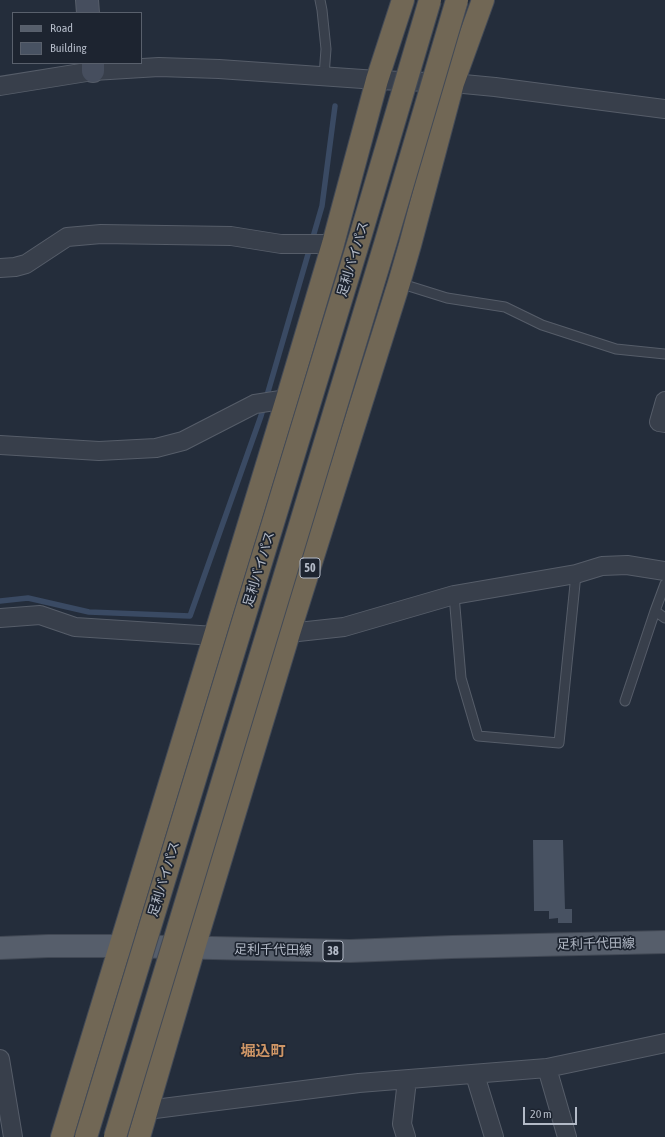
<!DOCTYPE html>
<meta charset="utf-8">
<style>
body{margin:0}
#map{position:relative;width:665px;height:1137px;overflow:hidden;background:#242d3b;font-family:"Asap Condensed",sans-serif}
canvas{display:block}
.legend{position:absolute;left:12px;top:12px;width:130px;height:52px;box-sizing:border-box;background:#1d2430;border:1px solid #59606c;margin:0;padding:5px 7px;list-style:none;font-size:12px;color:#b3bac7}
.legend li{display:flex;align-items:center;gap:8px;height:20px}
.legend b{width:20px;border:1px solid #59606c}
.scale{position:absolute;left:523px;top:1107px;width:54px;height:18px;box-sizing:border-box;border:2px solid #b3bac7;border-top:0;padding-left:5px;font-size:12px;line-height:14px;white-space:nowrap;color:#b3bac7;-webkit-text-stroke:3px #1d2430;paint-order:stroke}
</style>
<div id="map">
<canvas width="665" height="1137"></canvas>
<ul class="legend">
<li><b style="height:5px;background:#565e6b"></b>Road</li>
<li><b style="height:11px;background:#485262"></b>Building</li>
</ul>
<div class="scale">20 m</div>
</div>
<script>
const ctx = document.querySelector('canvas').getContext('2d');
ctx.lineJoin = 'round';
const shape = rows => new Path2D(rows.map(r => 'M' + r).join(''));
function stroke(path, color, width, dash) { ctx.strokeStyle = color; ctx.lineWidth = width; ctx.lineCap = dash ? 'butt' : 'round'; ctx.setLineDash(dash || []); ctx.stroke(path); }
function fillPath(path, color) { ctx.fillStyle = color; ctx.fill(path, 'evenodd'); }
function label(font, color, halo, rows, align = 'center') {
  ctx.font = font + ' "Asap Condensed","Noto Sans JP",sans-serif'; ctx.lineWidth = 3.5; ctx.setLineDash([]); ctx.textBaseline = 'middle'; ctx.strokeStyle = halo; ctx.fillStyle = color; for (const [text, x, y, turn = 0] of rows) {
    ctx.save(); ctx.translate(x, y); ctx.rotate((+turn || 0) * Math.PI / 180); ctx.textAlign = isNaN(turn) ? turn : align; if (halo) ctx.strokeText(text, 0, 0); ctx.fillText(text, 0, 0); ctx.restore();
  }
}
stroke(shape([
 [0,601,28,598,89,612,190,616,261,416,322,206,335,106]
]), '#3a4a63', 5.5);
fillPath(shape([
 [533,840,563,840,565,909,572,909,572,923,558,923,558,918,549,919,549,911,534,911]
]), '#485262');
const lane = shape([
 [320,0,322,10,326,49,324,76],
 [399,283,447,298,505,307,542,325,616,349,665,354],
 [454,595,461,678,478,736,559,743,576,574],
 [655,611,665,618],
 [625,701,655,611,665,584]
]);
const street = shape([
 [0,86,93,71,159,67,219,69,377,80,453,83,495,87,665,109],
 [0,268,15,267,26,264,67,237,101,234,231,236,281,244,333,244],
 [665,401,659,422,665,423],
 [0,445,99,451,156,448,183,441,255,404,287,399],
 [0,618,40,615,75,627,215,636],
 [289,633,344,627,454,595,576,574,602,566,627,565,665,571],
 [0,1059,13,1137],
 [547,1068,567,1137],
 [475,1075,494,1137],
 [147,1110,359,1083,547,1068,665,1043],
 [406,1137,402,1124,407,1080]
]);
const secondary = shape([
 [87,0,88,13],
 [93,63,93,71]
]);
const primary = shape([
 [0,948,48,946,121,946,350,951,452,947,665,942]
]);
const highway = shape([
 [62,1137,287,399,333,244,377,80,403,0],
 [139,1137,194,948,289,633,399,283,410,245,453,83,483,0]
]);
stroke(lane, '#565d69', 11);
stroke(street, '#565d69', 20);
stroke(secondary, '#565d69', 24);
stroke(primary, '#414854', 24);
stroke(highway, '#434a56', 24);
stroke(lane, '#383f4b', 9);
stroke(street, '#383f4b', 18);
stroke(secondary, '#464e5e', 22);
stroke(primary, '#565e6b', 22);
stroke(highway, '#716755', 22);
const highwayBridge = shape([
 [86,1137,361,234,430,0],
 [115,1137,386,241,457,0]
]);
stroke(highwayBridge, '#434a56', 24, []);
stroke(highwayBridge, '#716755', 22);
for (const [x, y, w] of [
 [310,568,20],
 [333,951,20]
]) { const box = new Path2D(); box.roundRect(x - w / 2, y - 10, w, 20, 3); ctx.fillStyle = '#1d2430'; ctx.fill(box); stroke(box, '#b3bac7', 1); }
label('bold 12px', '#b3bac7', null, [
 ["50",310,568],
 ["38",333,951]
]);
label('13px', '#b3bac7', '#1d2430', [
 ["足利バイパス",353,259,-73],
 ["足利バイパス",259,569,-73],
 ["足利バイパス",164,879,-73],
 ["足利千代田線",596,944,-1],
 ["足利千代田線",273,950,1]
]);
label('bold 15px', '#cf9666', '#1d2430', [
 ["堀込町",263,1051]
]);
</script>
